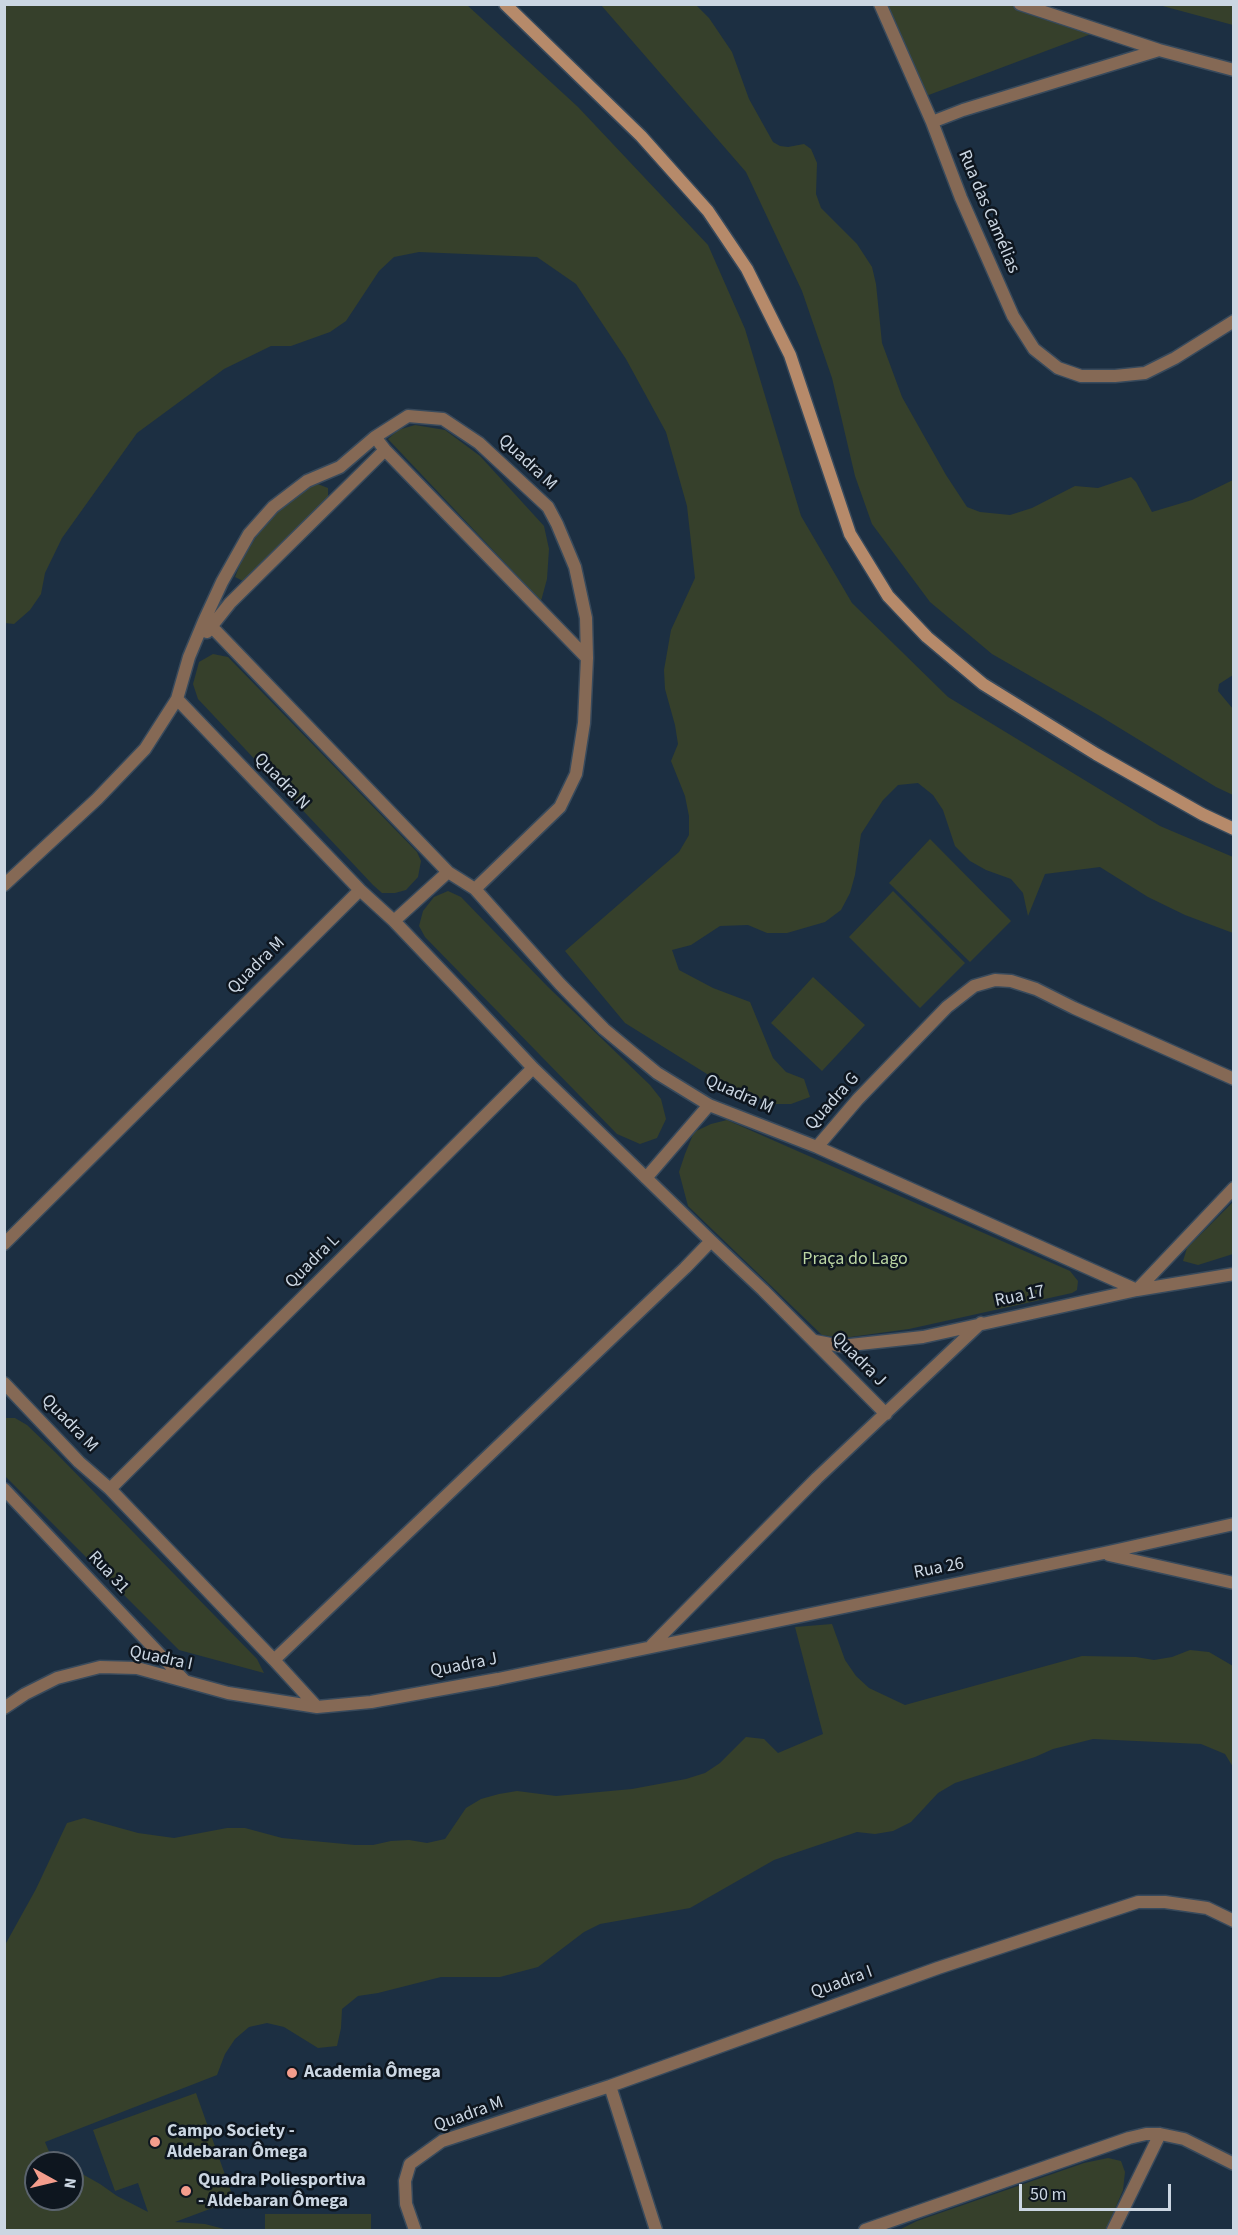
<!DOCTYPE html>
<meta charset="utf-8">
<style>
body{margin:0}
#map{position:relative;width:1238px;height:2235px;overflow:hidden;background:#1c2f42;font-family:"Source Sans 3",sans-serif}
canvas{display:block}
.frame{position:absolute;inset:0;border:6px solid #cbd6e2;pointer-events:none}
.north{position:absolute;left:24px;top:2151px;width:60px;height:60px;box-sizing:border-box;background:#0e161f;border:2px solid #5a636d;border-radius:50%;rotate:98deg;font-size:16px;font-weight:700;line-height:24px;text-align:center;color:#cbd6e2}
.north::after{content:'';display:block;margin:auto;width:21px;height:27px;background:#f49d8c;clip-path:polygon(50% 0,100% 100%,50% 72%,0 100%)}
.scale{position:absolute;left:1019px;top:2184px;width:152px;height:27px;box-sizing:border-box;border:3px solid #cbd6e2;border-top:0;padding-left:8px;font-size:18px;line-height:21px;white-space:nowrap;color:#cbd6e2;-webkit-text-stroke:4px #0e161f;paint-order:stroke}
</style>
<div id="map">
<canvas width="1238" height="2235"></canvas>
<div class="frame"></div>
<div class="north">N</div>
<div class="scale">50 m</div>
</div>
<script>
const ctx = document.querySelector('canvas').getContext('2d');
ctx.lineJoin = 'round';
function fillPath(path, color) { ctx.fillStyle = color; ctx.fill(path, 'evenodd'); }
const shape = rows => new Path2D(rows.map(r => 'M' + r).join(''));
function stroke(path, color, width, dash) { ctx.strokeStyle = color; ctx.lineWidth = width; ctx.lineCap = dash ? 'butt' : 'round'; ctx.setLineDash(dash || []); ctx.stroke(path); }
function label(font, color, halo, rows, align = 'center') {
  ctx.font = font + ' "Source Sans 3",sans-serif'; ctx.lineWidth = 5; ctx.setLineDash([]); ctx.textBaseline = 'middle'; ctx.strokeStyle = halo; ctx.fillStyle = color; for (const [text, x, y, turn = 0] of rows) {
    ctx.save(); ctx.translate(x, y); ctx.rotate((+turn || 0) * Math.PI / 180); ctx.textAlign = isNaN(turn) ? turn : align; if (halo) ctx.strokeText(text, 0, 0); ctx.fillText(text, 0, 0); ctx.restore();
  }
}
fillPath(shape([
 [5,4,467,5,578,107,708,245,745,329,801,516,852,603,948,697,1160,826,1233,857,1233,933,1185,915,1148,897,1100,867,1045,874,1028,916,1023,893,1011,879,986,870,970,861,955,846,943,810,933,795,918,783,898,785,883,800,861,834,855,875,850,893,841,910,825,922,787,933,767,933,748,925,720,926,691,945,672,950,679,970,713,988,750,1002,773,1058,786,1072,804,1079,810,1097,791,1104,772,1104,707,1074,625,1023,565,951,679,852,689,835,689,816,685,796,671,761,678,744,675,725,665,689,664,670,671,630,695,578,687,506,666,432,626,359,576,284,537,257,419,252,394,257,379,271,346,321,330,332,291,346,271,346,224,369,137,433,62,538,45,573,41,594,30,610,14,624,5,623],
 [601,5,696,5,709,18,732,52,749,99,773,142,780,146,788,147,804,144,811,149,817,163,816,194,821,208,857,244,872,267,876,284,882,343,902,397,946,475,967,507,980,512,1010,515,1032,508,1075,486,1098,488,1131,477,1136,482,1152,512,1192,500,1233,480,1233,675,1219,684,1218,691,1233,709,1233,795,1216,787,1100,716,992,654,930,602,872,524,855,476,832,378,802,291,746,172],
 [885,5,1025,5,1099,31,926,96],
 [1158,5,1233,5,1233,25,1159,5],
 [415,425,445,430,480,456,544,526,549,549,547,579,541,601,388,439,398,430],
 [315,483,328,488,328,499,243,581,235,577,241,562,259,532,278,510,301,491],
 [213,654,228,657,417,852,421,861,418,877,406,890,395,893,382,893,373,885,198,699,193,684,199,662],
 [930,839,1011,921,970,962,889,883],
 [448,891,461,897,548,987,650,1085,661,1099,666,1119,657,1138,640,1144,617,1134,425,937,419,926,423,911,434,897],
 [893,891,965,963,920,1008,849,937],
 [813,977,865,1025,822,1071,771,1023],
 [727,1120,1070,1271,1078,1281,1077,1290,1072,1293,909,1329,843,1338,822,1335,688,1206,679,1172,685,1154,694,1132,711,1124],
 [1233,1202,1233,1254,1198,1265,1183,1261,1187,1248],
 [5,1418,15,1418,27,1425,55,1452,257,1659,264,1673,179,1650,5,1476],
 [832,1624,845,1660,856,1676,869,1688,905,1705,1082,1656,1136,1657,1154,1660,1172,1657,1190,1650,1209,1652,1233,1666,1233,1767,1225,1754,1201,1744,1093,1739,1053,1749,1035,1757,955,1783,938,1793,911,1822,893,1831,875,1834,857,1832,774,1860,690,1908,600,1924,584,1932,538,1967,500,1977,441,1977,378,1993,358,1996,342,2009,341,2028,337,2046,318,2048,284,2027,267,2023,249,2027,235,2039,225,2054,217,2075,45,2142,52,2159,56,2163,36,2163,36,2199,72,2199,72,2173,84,2175,100,2184,117,2196,148,2212,138,2183,115,2191,93,2130,196,2093,234,2200,175,2222,205,2224,228,2230,5,2230,5,1945,36,1889,67,1823,84,1818,138,1833,174,1838,227,1828,245,1828,282,1838,355,1845,373,1845,391,1841,409,1840,427,1843,445,1839,466,1808,481,1799,499,1794,517,1791,556,1796,632,1789,686,1779,705,1773,720,1763,746,1737,764,1739,778,1753,823,1734,795,1627],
 [1108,2158,1121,2161,1125,2172,1123,2190,1106,2230,899,2230,917,2221,1084,2163],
 [265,2214,371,2214,371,2230,265,2230]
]), '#36402b');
const street = shape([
 [880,4,932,122,961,198,1013,316,1034,349,1058,368,1081,376,1115,376,1145,373,1175,358,1234,321],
 [1020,4,1159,50,1234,70],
 [932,122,963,110,1159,50],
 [375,437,385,450,587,658],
 [211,626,448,872,475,889,560,984,604,1029,657,1073,709,1105,817,1147,1137,1290,1234,1188],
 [207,632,230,603,385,450],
 [177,699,360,890,394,921,457,987,533,1068,711,1241,763,1290,886,1414],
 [4,885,97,799,145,749,177,699,189,657,204,621,222,582,249,534,273,507,307,481,340,467,375,437,408,416,443,419,479,443,548,507,557,524,575,567,586,618,587,658,584,723,576,774,560,807,475,889],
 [394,921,448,872],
 [817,1147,858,1099,947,1007,974,986,995,980,1011,981,1036,989,1074,1008,1234,1079],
 [646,1178,709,1105],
 [4,1244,360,890],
 [815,1341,841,1346,923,1337,1137,1290,1234,1274],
 [4,1383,79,1462,110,1489,274,1660,317,1707],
 [4,1489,184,1680],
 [110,1489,533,1068],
 [1109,1555,1234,1583],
 [652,1645,817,1478,981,1323],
 [274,1660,685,1268,711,1241],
 [4,1708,25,1694,57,1678,100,1667,137,1668,228,1693,317,1707,371,1702,498,1679,1104,1553,1234,1524],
 [610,2086,656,2230],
 [415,2230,406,2204,405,2181,410,2164,442,2141,610,2086,938,1968,1138,1902,1165,1902,1207,1908,1234,1921],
 [865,2230,1129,2138,1146,2134,1160,2134,1184,2139,1234,2164],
 [1113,2230,1160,2134]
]);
const secondary = shape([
 [505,4,641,136,708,211,747,269,790,355,850,534,888,596,927,637,983,684,1096,754,1202,814,1234,829]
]);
stroke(street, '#384a5c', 15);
stroke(secondary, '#384a5c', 15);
stroke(street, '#856955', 12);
stroke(secondary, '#b68a6a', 12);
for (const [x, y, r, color] of [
 [292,2073,6,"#f49d8c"],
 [155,2142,6,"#f49d8c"],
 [186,2191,6,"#f49d8c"]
]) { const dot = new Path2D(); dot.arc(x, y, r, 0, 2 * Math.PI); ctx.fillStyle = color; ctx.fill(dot); stroke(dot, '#0e161f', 2); }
label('18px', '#cbd6e2', '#0e161f', [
 ["Rua das Camélias",988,212,67],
 ["Quadra M",527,463,43],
 ["Quadra N",281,782,46],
 ["Quadra M",257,966,-45],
 ["Quadra M",739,1095,24],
 ["Quadra G",833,1102,-48],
 ["Quadra L",313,1262,-45],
 ["Rua 17",1020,1297,-12],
 ["Quadra J",858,1360,45],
 ["Quadra M",69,1424,46],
 ["Rua 26",939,1569,-11],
 ["Rua 31",108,1573,47],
 ["Quadra I",161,1659,12],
 ["Quadra J",464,1666,-11],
 ["Quadra I",842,1983,-20],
 ["Quadra M",469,2115,-20]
]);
label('18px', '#bbd5a3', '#0e161f', [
 ["Praça do Lago",855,1260]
]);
label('bold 18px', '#cbd6e2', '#0e161f', [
 ["Academia Ômega",304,2073],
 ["Campo Society -",167,2132],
 ["Aldebaran Ômega",167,2153],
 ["Quadra Poliesportiva",198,2181],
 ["- Aldebaran Ômega",198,2202]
], 'left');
</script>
